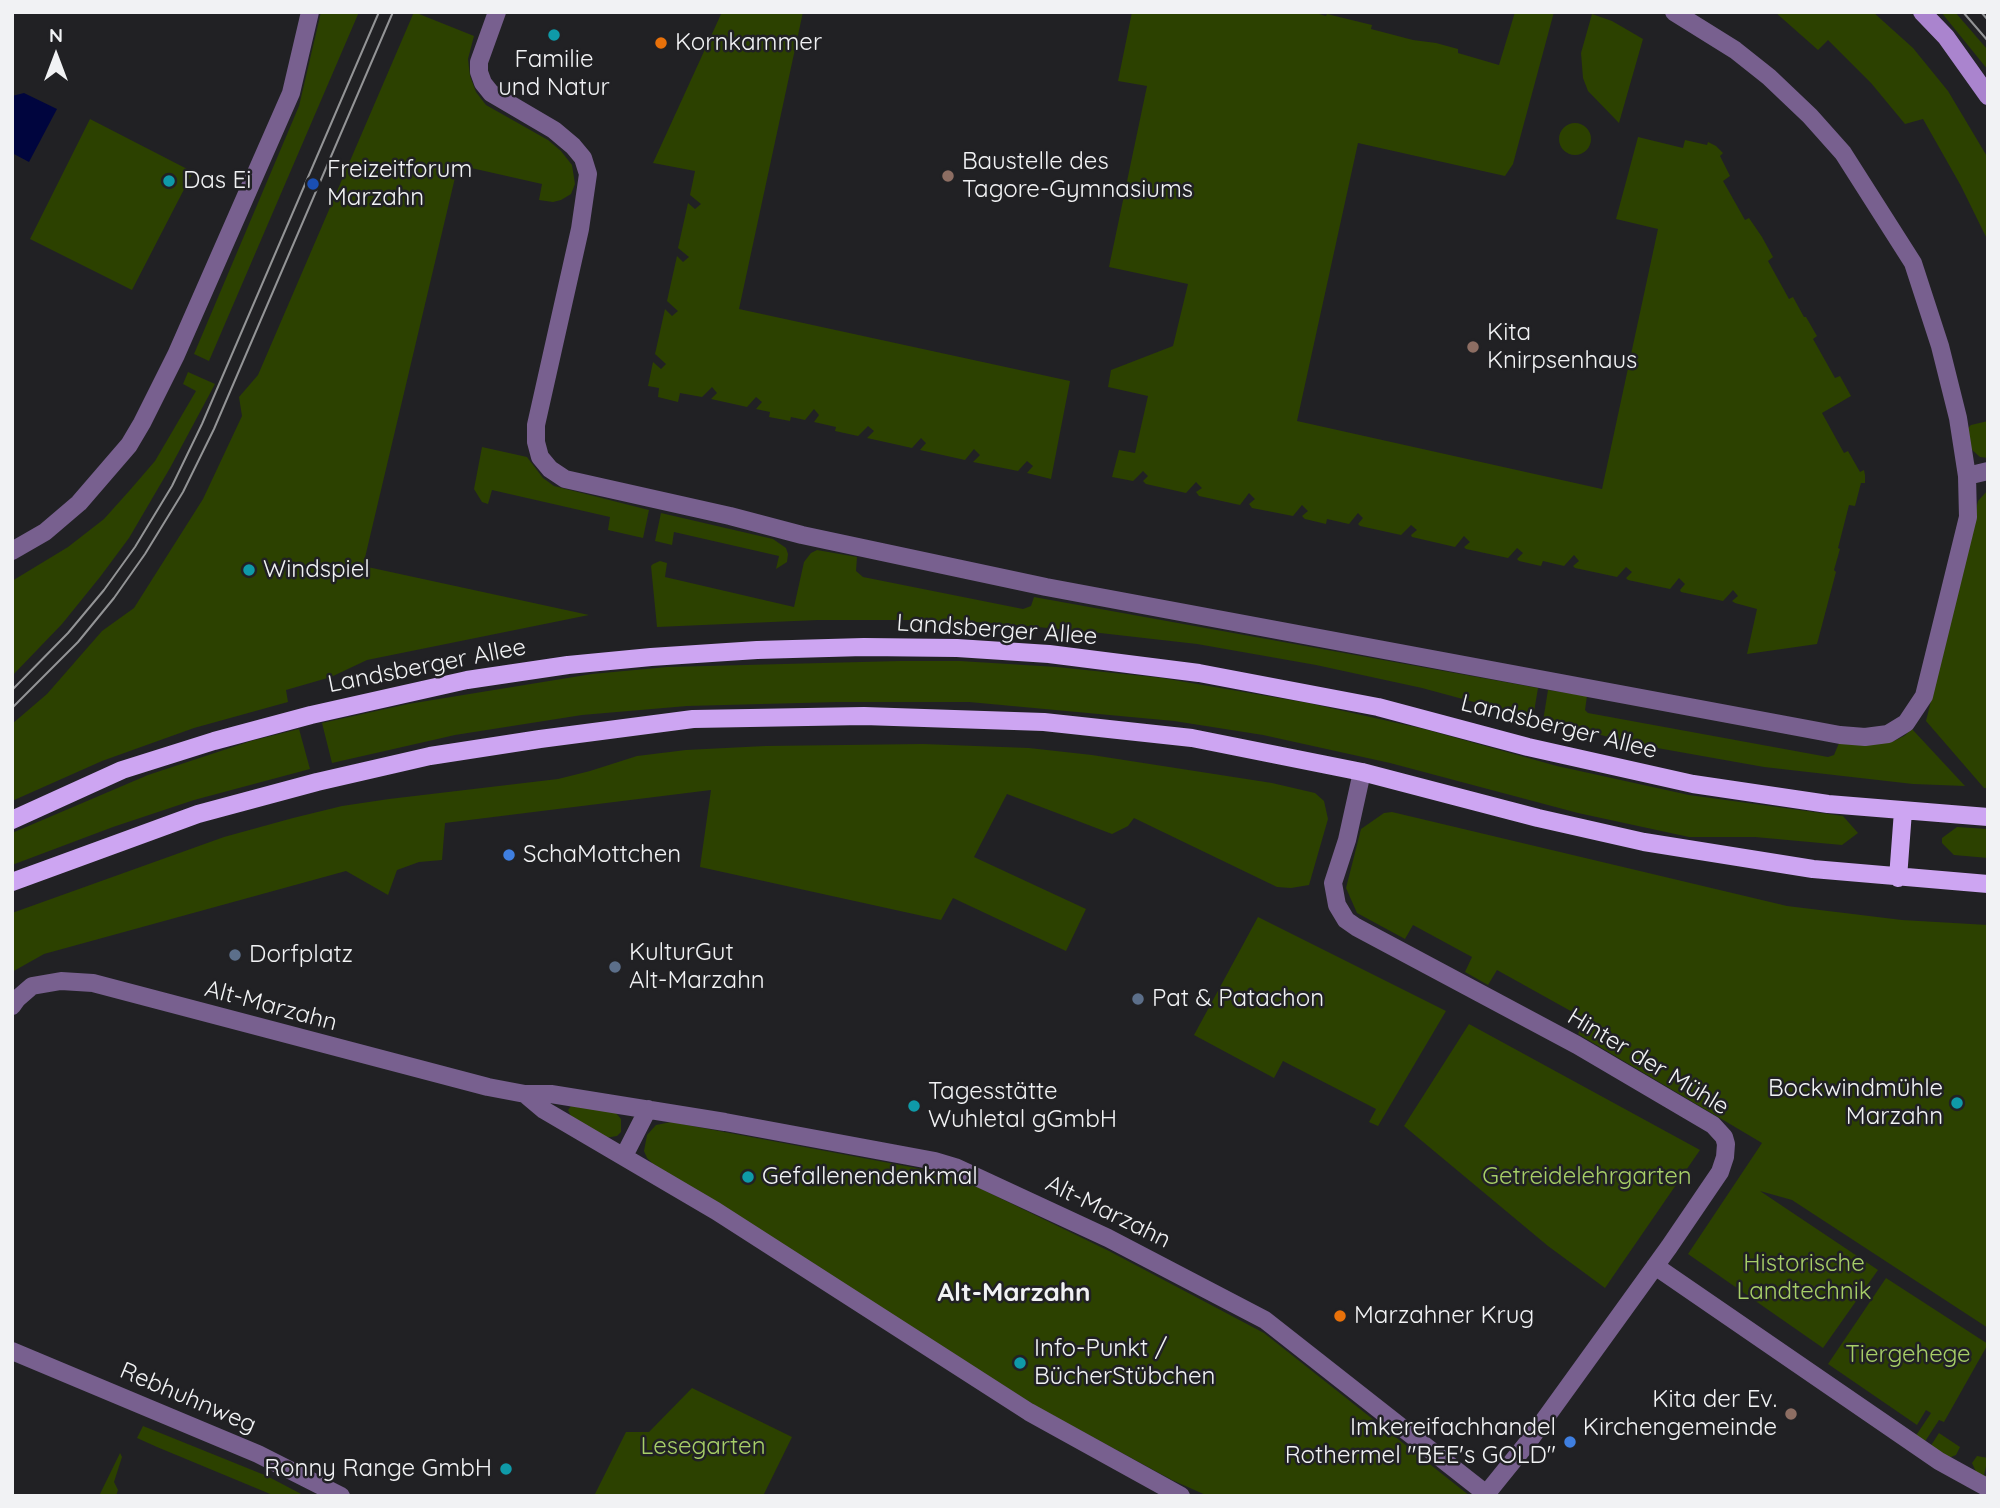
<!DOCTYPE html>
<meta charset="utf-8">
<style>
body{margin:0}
#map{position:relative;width:2000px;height:1508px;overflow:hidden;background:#212124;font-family:Quicksand,sans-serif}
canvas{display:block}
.frame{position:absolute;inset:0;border:14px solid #f1f2f4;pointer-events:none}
.north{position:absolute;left:21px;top:21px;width:70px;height:70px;-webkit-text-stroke:5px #212124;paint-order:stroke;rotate:0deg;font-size:19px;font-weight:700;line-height:28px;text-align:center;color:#f1f2f4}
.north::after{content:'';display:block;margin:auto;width:24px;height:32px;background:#f1f2f4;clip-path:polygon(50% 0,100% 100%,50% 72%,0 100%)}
</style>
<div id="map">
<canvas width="2000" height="1508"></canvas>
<div class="frame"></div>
<div class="north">N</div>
</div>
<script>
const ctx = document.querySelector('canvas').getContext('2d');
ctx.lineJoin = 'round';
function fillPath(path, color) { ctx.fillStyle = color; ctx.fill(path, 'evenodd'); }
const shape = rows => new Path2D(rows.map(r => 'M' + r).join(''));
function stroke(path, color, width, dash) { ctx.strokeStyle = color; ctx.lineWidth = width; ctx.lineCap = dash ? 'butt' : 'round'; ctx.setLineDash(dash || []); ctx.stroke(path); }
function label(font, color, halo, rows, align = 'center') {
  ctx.font = font + ' Quicksand,sans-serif'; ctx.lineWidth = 5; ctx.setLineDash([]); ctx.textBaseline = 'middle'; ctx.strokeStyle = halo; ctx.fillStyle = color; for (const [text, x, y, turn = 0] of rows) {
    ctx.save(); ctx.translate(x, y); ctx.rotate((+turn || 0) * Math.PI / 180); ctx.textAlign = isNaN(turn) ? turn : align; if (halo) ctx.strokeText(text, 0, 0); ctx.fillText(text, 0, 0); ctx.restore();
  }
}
fillPath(shape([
 [321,12,359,12,209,361,194,354,299,106],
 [414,12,474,36,468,59,470,76,476,92,486,105,548,140,561,151,572,165,575,184,571,194,561,200,553,202,539,200,542,184,458,165,363,566,589,615,367,660,331,677,286,690,288,702,194,728,102,761,12,801,12,724,47,694,102,631,134,608,203,499,242,416,239,397,258,375],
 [722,12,803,12,739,309,1070,381,1051,479,1027,473,1033,466,1027,461,1018,471,973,462,980,455,974,449,965,460,920,450,926,443,921,438,912,448,867,438,874,431,868,426,858,436,835,431,836,427,814,422,819,415,814,409,805,420,791,417,790,421,769,417,770,412,756,409,762,402,756,397,747,407,711,399,717,393,712,387,702,397,680,393,678,402,658,397,659,388,648,386,653,362,661,369,666,364,655,354,665,309,672,316,678,311,667,301,677,256,683,262,689,257,678,248,688,203,695,209,701,204,690,195,695,171,653,163],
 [1132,12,1312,12,1326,16,1327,14,1372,25,1371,29,1413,40,1436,43,1458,49,1458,53,1499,65,1515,12,1554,12,1513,164,1505,176,1358,143,1297,421,1602,489,1658,229,1616,219,1638,137,1683,148,1685,140,1707,145,1708,142,1716,146,1723,153,1720,156,1730,176,1723,181,1745,220,1749,218,1762,237,1773,257,1768,261,1789,299,1793,297,1804,317,1806,317,1817,336,1813,339,1835,378,1840,376,1851,396,1822,413,1844,453,1848,451,1860,472,1864,470,1865,475,1865,483,1861,483,1855,506,1849,505,1838,548,1840,549,1834,570,1836,572,1817,644,1747,654,1757,609,1735,603,1732,601,1738,596,1733,590,1723,601,1681,592,1680,590,1685,584,1679,578,1670,589,1628,580,1626,578,1632,572,1626,567,1617,577,1575,568,1573,566,1579,561,1574,555,1564,566,1543,561,1541,566,1519,561,1517,559,1523,553,1517,548,1508,558,1466,549,1464,547,1470,542,1464,536,1455,547,1412,537,1411,535,1417,530,1411,525,1401,535,1360,526,1358,524,1363,518,1358,513,1349,524,1327,519,1326,524,1305,519,1302,516,1308,511,1302,505,1293,516,1252,508,1249,504,1255,499,1249,493,1240,505,1199,496,1196,492,1202,488,1196,482,1186,493,1146,484,1143,481,1148,476,1143,471,1133,481,1112,477,1119,450,1135,453,1148,396,1108,387,1111,370,1173,346,1188,284,1109,267,1147,86,1118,81],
 [1775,12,1873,12,1913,48,1948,91,1988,158,1988,241,1961,186,1923,119,1905,124,1871,83,1828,40,1818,50],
 [1941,12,1955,12,1987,49,1988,70],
 [1592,14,1612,21,1643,39,1619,123,1588,91,1583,78,1581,53],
 [90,119,193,172,132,290,30,239],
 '1559 139a16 16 0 1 1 32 0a16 16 0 1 1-32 0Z',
 [188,372,215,384,170,468,129,538,100,577,62,624,12,676,12,581,68,547,104,519,130,490,155,461,196,391,183,384],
 [1988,421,1988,458,1980,457,1971,449,1967,429,1971,425],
 [482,447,527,457,543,478,554,486,649,510,643,538,608,530,610,517,492,490,488,504,482,502,474,489],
 [1988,490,1988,788,1984,788,1926,721,1964,566,1978,501],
 [661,513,773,539,786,548,788,554,787,562,776,569,779,556,674,532,672,545,655,541],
 [817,550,857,557,856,571,863,577,1023,609,1031,606,1034,597,1538,688,1533,718,1422,688,1316,665,1197,644,1100,633,995,623,918,620,818,620,657,627,651,566,653,564,660,561,667,563,665,577,794,607,804,562,811,553],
 [900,661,960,661,1057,667,1162,678,1308,703,1424,729,1557,766,1689,795,1843,816,1858,833,1842,845,1755,837,1689,837,1578,813,1390,763,1263,735,1174,721,969,702,838,702,687,706,582,715,455,735,332,763,322,723,408,704,592,674,667,667],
 [1548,690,1587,696,1585,710,1588,713,1828,757,1834,755,1839,743,1892,742,1904,736,1912,729,1965,786,1913,784,1764,767,1646,746,1543,721],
 [299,729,310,769,194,800,113,827,12,865,12,833,148,775,251,741],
 [923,744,1029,748,1092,755,1272,783,1315,793,1324,801,1328,819,1309,885,1291,888,1277,887,1134,818,1128,826,1112,834,1007,794,974,857,1086,909,1066,951,953,898,941,920,700,867,711,790,445,823,442,860,419,862,397,870,388,895,346,871,44,954,12,972,12,913,224,837,293,818,342,806,389,799,558,779,590,771,637,756,686,750,765,746],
 [1392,812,1787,906,1902,920,1988,925,1988,1328,1792,1200,1760,1191,1878,1270,1823,1348,1688,1254,1762,1143,1578,1034,1585,1019,1497,970,1488,985,1465,972,1472,957,1413,925,1405,939,1357,913,1346,888,1361,829,1384,813],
 [1957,827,1988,829,1988,858,1954,855,1942,843,1942,838],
 [1258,917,1446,1011,1378,1126,1369,1122,1376,1109,1283,1061,1274,1078,1194,1035],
 [1469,1024,1700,1150,1605,1288,1548,1246,1404,1126],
 [571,1106,615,1112,621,1119,621,1132,617,1136,605,1138,572,1118,568,1110],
 [671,1122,932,1171,971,1184,1109,1251,1264,1333,1470,1496,1208,1496,1172,1480,1039,1408,653,1164,647,1158,644,1151,647,1135,656,1125],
 [1886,1278,1988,1344,1944,1422,1939,1420,1924,1443,1915,1437,1931,1413,1926,1410,1917,1425,1828,1364],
 [692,1388,792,1437,763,1496,594,1496,626,1432,649,1432],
 [143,1426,267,1476,305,1496,275,1496,157,1447,137,1438],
 [1939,1433,1960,1447,1956,1455,1946,1459,1930,1447],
 [120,1453,122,1457,114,1482,118,1490,116,1496,99,1496],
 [1977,1456,1988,1458,1984,1475,1988,1476,1988,1479,1977,1474,1972,1463]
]), '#2c4100');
fillPath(shape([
 [24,93,57,109,29,162,12,153,12,96]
]), '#00053e');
stroke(shape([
 [497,12,479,62,479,72,483,83,491,93,554,130,573,146,583,158,588,174,580,229,536,425,536,442,540,457,550,469,565,479,730,516,802,535,1046,587,1840,735,1865,737,1888,734,1906,723,1924,696,1968,517,1967,476,1958,418,1940,346,1913,263,1843,153,1810,116,1769,77,1735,50,1674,12],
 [1967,476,1988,471],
 [12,551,45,532,79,503,129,445,142,423,176,355,291,93,310,12],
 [1362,772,1347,840,1333,883,1337,905,1346,920,1356,927,1577,1045,1713,1125,1724,1137,1726,1144,1725,1157,1720,1172,1669,1247,1529,1441,1487,1493],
 [12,1006,17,999,32,986,61,981,93,983,488,1087,525,1094,551,1094,725,1122,935,1161,955,1167,1108,1238,1265,1320,1489,1496],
 [525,1094,544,1110,716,1211,1029,1412,1181,1496],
 [624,1156,648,1109],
 [1655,1266,1939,1461,1988,1488],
 [12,1351,258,1454,341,1496]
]), '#78608f', 18);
stroke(shape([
 [1922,12,1946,37,1988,96]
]), '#aa84ce', 18);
stroke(shape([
 [12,820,122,770,214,741,311,715,467,680,568,665,651,657,757,650,864,647,957,648,1049,654,1199,673,1378,707,1528,747,1693,784,1828,804,1988,817],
 [1898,878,1903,811],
 [12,882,198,814,317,782,430,756,540,739,693,719,864,716,1044,722,1192,738,1362,772,1538,818,1644,842,1813,869,1988,884]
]), '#cda5f2', 18);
stroke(shape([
 [1963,12,1988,41],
 [1981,12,1988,20],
 [12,690,68,633,104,590,135,547,172,486,202,424,379,12],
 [12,708,78,642,114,598,145,554,183,492,214,429,393,12]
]), '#939496', 2);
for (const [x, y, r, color] of [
 [554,35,7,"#0f9aa8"],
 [661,43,7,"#e8710a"],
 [948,176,7,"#8d6e63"],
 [169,181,7,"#0f9aa8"],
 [313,184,7,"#1a4fb4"],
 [1473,347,7,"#8d6e63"],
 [249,570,7,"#0f9aa8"],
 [509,855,7,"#3f7fe0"],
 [235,955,7,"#5c6f8a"],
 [615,967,7,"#5c6f8a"],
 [1138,999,7,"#5c6f8a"],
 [1957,1103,7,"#0f9aa8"],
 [914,1106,7,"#0f9aa8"],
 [748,1177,7,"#0f9aa8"],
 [1340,1316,7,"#e8710a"],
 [1020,1363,7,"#0f9aa8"],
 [1791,1414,7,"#8d6e63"],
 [1570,1442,7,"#3f7fe0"],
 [506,1469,7,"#0f9aa8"]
]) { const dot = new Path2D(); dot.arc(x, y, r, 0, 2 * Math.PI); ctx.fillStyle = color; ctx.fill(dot); stroke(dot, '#212124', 2.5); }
label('24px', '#f1f2f4', '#212124', [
 ["Kornkammer",675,43],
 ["Familie",554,60,"center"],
 ["und Natur",554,88,"center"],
 ["Baustelle des",962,162],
 ["Tagore-Gymnasiums",962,190],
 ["Freizeitforum",327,170],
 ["Marzahn",327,198],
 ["Das Ei",183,181],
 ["Kita",1487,333],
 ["Knirpsenhaus",1487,361],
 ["Windspiel",263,570],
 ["SchaMottchen",523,855],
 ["KulturGut",629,953],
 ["Alt-Marzahn",629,981],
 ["Dorfplatz",249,955],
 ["Pat & Patachon",1152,999],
 ["Bockwindmühle",1943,1089,"right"],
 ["Marzahn",1943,1117,"right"],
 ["Tagesstätte",928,1092],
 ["Wuhletal gGmbH",928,1120],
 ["Gefallenendenkmal",762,1177],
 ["Marzahner Krug",1354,1316],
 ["Info-Punkt /",1034,1349],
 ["BücherStübchen",1034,1377],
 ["Kita der Ev.",1777,1400,"right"],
 ["Kirchengemeinde",1777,1428,"right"],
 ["Imkereifachhandel",1556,1428,"right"],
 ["Rothermel \"BEE's GOLD\"",1556,1456,"right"],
 ["Ronny Range GmbH",492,1469,"right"]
], 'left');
label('24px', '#f1f2f4', '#212124', [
 ["Landsberger Allee",997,630,4],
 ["Landsberger Allee",427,666,-11],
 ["Landsberger Allee",1559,727,14],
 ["Alt-Marzahn",271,1006,15],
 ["Hinter der Mühle",1648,1062,31],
 ["Alt-Marzahn",1108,1212,26],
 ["Rebhuhnweg",188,1398,23]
]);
label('24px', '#a7cf68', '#212124', [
 ["Getreidelehrgarten",1587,1177],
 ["Historische",1804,1264],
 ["Landtechnik",1804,1292],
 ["Tiergehege",1908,1355],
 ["Lesegarten",703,1447]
]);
label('bold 26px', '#f1f2f4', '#212124', [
 ["Alt-Marzahn",1014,1293]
]);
</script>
